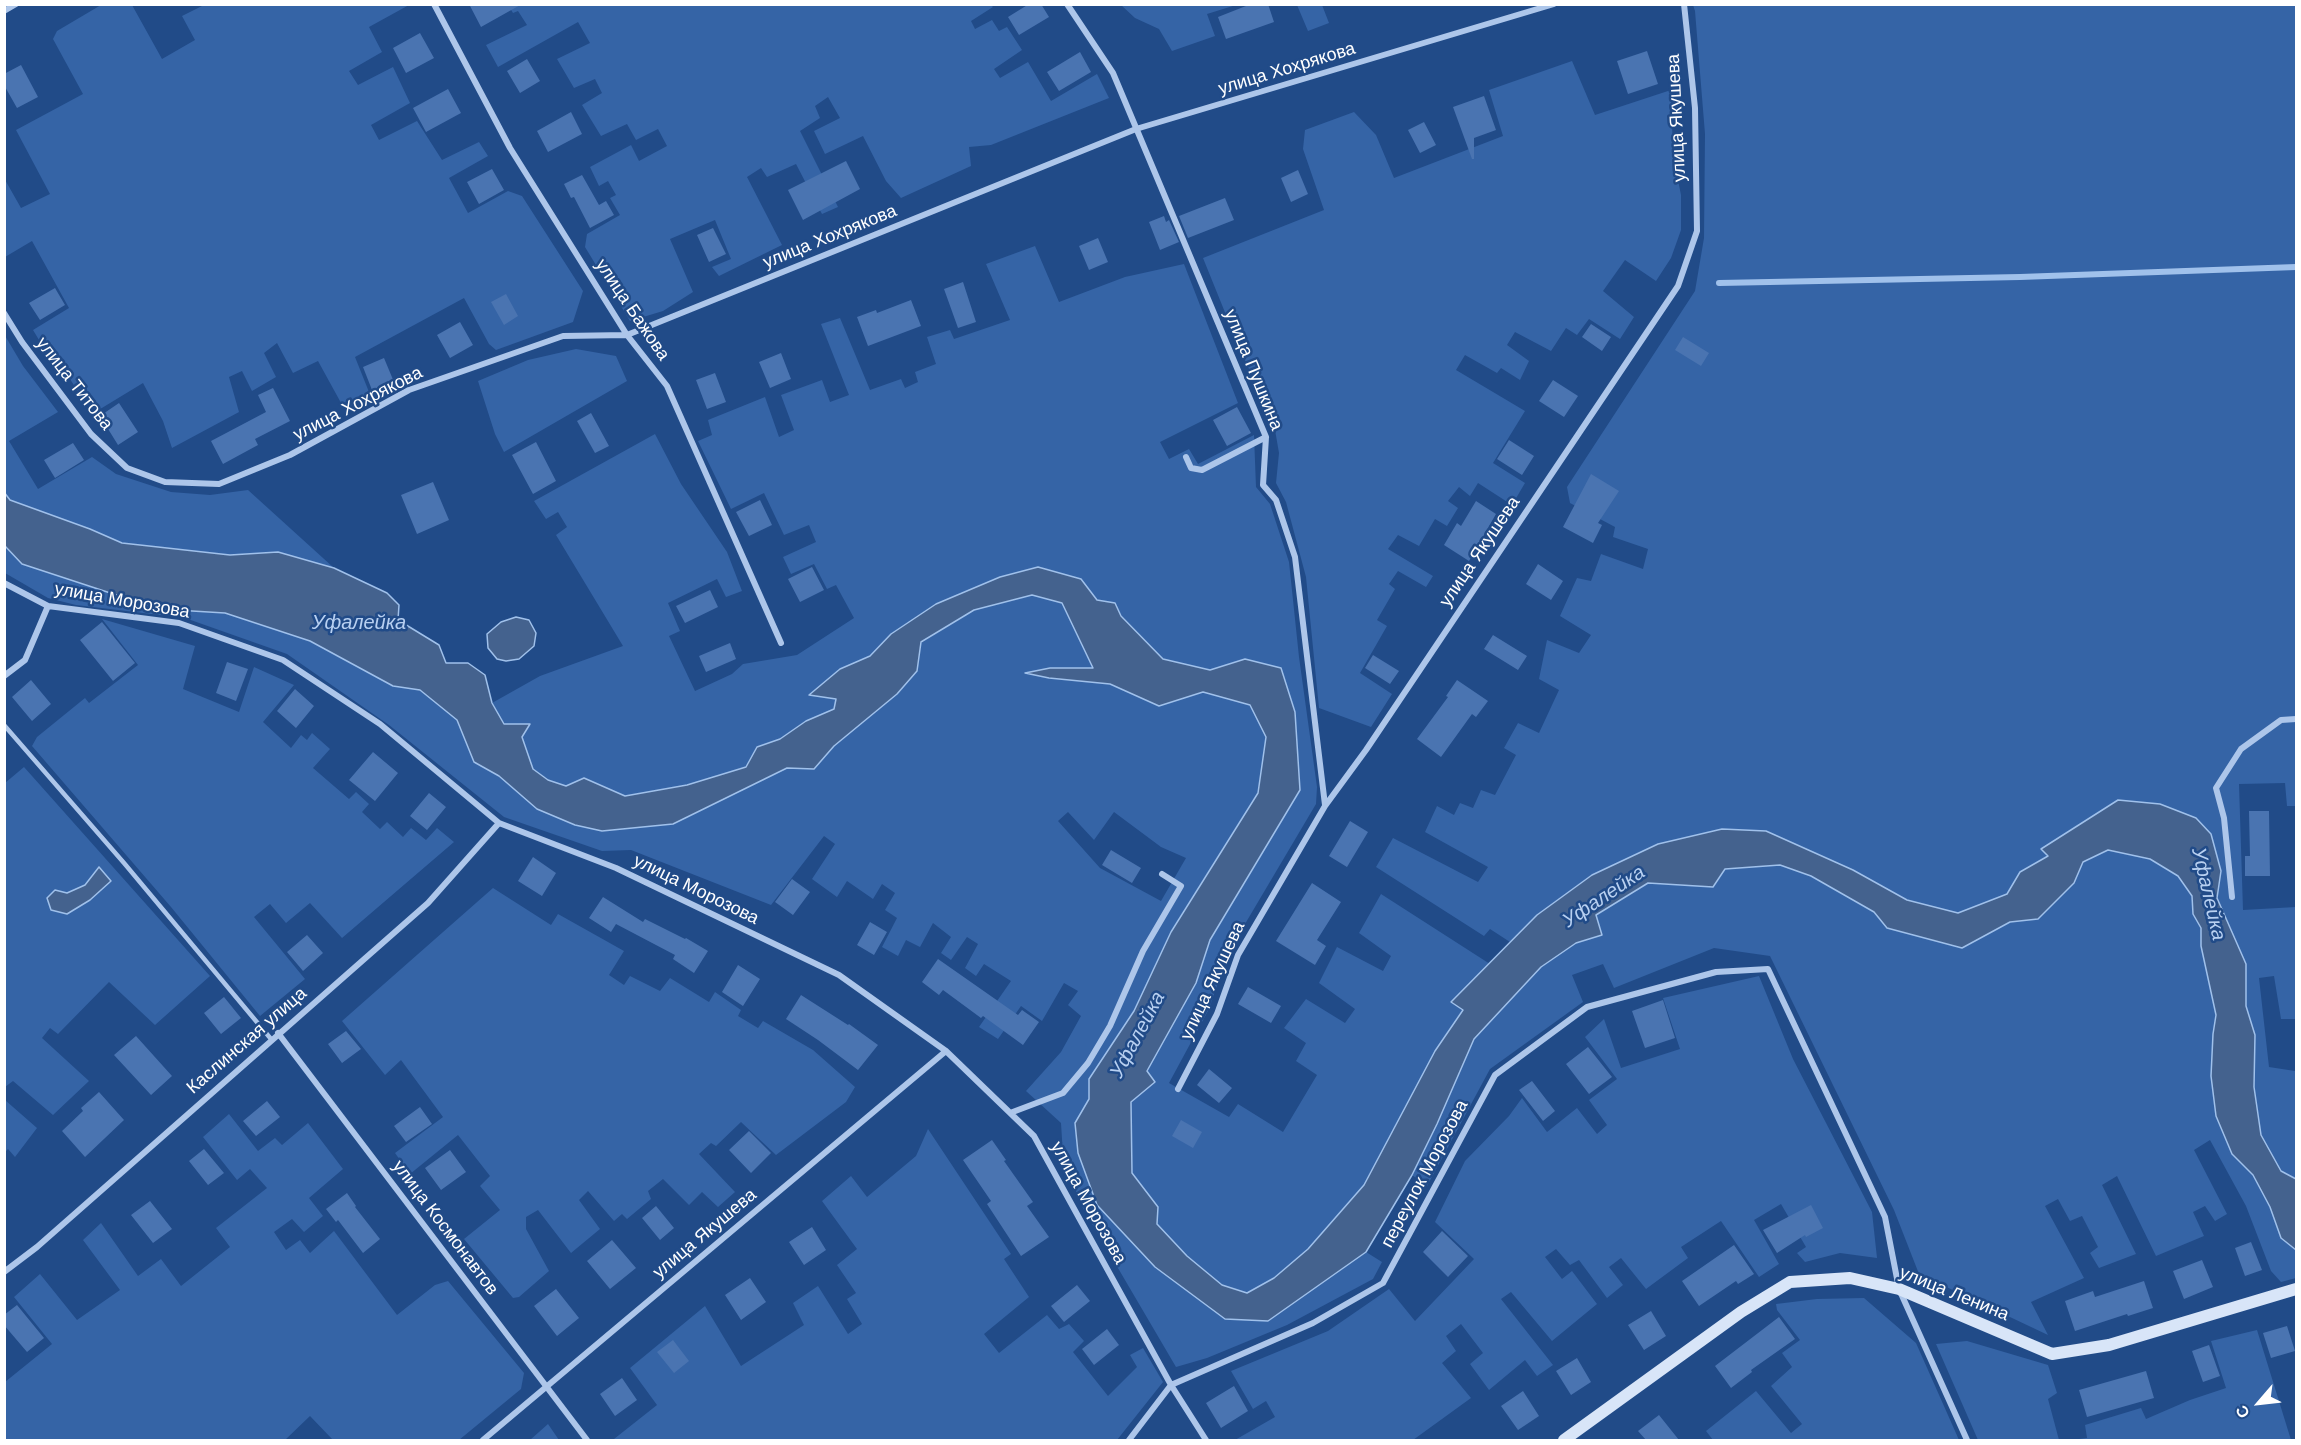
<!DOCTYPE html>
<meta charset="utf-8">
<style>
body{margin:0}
#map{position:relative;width:2301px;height:1445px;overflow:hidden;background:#214b88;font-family:Arial,sans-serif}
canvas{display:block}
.frame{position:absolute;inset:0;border:6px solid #fff;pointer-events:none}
.north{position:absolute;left:2229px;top:1373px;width:60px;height:60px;-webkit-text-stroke:4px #214b88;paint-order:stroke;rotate:242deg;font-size:16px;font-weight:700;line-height:24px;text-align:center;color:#fff}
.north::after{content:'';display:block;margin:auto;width:21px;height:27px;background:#fff;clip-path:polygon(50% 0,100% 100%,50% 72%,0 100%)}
</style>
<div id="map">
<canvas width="2301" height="1445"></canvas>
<div class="frame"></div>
<div class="north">С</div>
</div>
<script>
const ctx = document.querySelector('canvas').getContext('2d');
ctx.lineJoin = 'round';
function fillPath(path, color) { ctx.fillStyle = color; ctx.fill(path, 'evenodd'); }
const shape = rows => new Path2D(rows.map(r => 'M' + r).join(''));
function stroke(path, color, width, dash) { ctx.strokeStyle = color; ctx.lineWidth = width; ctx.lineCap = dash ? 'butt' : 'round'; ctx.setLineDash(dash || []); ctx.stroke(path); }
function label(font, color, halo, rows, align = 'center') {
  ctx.font = font + ' Arial,sans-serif'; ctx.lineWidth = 5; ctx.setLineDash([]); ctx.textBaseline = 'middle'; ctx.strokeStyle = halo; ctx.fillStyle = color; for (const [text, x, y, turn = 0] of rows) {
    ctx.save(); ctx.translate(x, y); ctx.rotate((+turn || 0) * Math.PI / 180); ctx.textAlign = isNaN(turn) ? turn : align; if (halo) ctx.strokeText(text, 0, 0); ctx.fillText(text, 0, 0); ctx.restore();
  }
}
fillPath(shape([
 [235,4,409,5,369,27,382,52,349,71,358,85,393,67,410,103,371,125,379,140,417,121,442,160,479,142,488,156,449,178,468,213,508,191,522,196,583,291,573,322,496,350,489,344,464,298,355,357,371,397,346,412,318,361,293,373,277,343,264,353,276,377,252,391,242,371,229,377,239,412,172,448,163,421,143,383,92,414,70,379,62,378,33,330,69,308,32,241,5,257,4,178,21,208,50,194,16,130,83,94,53,39,57,31,101,5,132,5,162,59,195,40,182,16,204,5,229,5,230,6],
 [508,5,991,5,993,7,971,21,975,29,992,20,999,31,1007,27,1022,50,994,69,1000,78,1028,62,1051,101,1097,74,1109,98,991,145,969,147,971,166,901,198,886,181,863,136,825,154,814,131,840,118,828,97,815,106,820,118,800,131,838,207,822,214,796,164,767,177,761,168,747,177,782,245,719,276,712,267,731,259,715,220,670,239,693,292,663,311,630,321,585,247,587,234,620,215,610,198,616,195,608,181,599,186,590,167,631,145,639,161,667,146,658,129,636,140,627,124,601,136,582,105,602,93,595,79,574,88,557,59,590,43,578,22,498,67,486,45,527,25,518,11,513,13],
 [1121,5,1236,5,1207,14,1215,36,1172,51,1159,29,1135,18],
 [1297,5,1322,5,1329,23,1308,31],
 [1693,5,2296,5,2296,806,2287,806,2285,783,2239,784,2243,910,2296,907,2296,1019,2281,1019,2274,976,2259,978,2269,1067,2295,1071,2296,1088,2296,1179,2281,1171,2261,1135,2254,1087,2255,1035,2246,1006,2246,964,2216,898,2221,871,2211,834,2042,849,2048,856,2020,872,2007,894,1958,913,1907,900,1853,870,1766,831,1722,829,1658,844,1592,875,1537,915,1510,942,1490,929,1484,936,1376,867,1393,838,1478,882,1488,867,1425,832,1437,806,1454,815,1460,803,1473,808,1481,790,1495,795,1516,755,1504,748,1518,723,1539,733,1559,690,1539,679,1547,640,1579,653,1591,635,1560,616,1577,578,1591,581,1601,554,1643,569,1648,549,1613,537,1615,527,1570,503,1567,487,1695,291,1704,238,1705,134,1695,11],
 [1572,61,1595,115,1671,90,1673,155,1681,195,1681,230,1671,258,1656,281,1625,260,1603,291,1634,317,1620,339,1589,319,1577,335,1566,328,1551,351,1515,332,1507,345,1529,361,1520,380,1501,368,1497,373,1465,355,1456,370,1525,411,1493,463,1525,483,1512,505,1478,483,1470,496,1459,487,1448,501,1458,508,1447,526,1435,519,1419,546,1398,535,1388,549,1433,576,1426,587,1398,571,1389,584,1395,589,1377,620,1387,626,1360,673,1392,694,1371,727,1319,708,1306,577,1286,502,1276,483,1279,453,1274,424,1239,347,1203,258,1324,210,1303,149,1305,130,1354,112,1376,135,1394,178,1503,136,1489,90],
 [1035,246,1059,302,1125,277,1184,264,1238,403,1160,442,1169,459,1189,449,1198,464,1254,435,1256,487,1270,504,1289,562,1299,657,1317,787,1316,804,1229,951,1209,1009,1169,1083,1229,1117,1238,1104,1283,1132,1317,1075,1296,1061,1306,1043,1284,1028,1306,999,1345,1023,1355,1009,1319,983,1337,947,1383,971,1391,956,1359,933,1381,894,1490,964,1451,1002,1463,1009,1435,1051,1364,1185,1308,1249,1274,1278,1247,1293,1222,1285,1187,1256,1157,1224,1157,1207,1132,1174,1131,1102,1154,1082,1147,1071,1196,983,1210,940,1300,790,1295,712,1245,659,1210,670,1163,659,1121,615,1115,603,1097,600,1081,579,1038,567,1000,577,936,604,891,634,870,656,840,669,810,695,837,699,834,709,806,721,780,739,757,747,746,767,687,785,625,796,584,778,566,786,548,780,533,769,522,737,530,724,504,724,492,703,540,676,623,646,556,535,567,527,558,512,546,519,534,501,655,434,681,484,727,552,742,591,726,597,717,579,668,603,680,631,669,636,695,691,732,674,743,664,797,655,854,618,836,585,827,589,814,564,791,574,783,557,816,542,809,525,784,535,764,493,731,509,698,441,712,435,708,420,765,397,779,437,794,430,781,395,822,380,830,402,849,395,821,324,840,318,870,390,901,379,905,388,918,382,915,372,936,364,927,337,950,330,954,339,1010,320,986,264],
 [4,334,23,366,58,412,9,441,38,489,92,457,116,474,171,492,210,495,248,490,334,568,278,552,230,555,122,543,90,529,10,500,4,492],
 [576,349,616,356,627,381,504,452,495,434,478,381,528,360],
 [4,546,22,564,159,609,225,613,310,641,393,686,420,690,457,720,474,762,499,776,537,809,673,824,787,768,814,769,834,746,897,694,917,671,921,643,974,610,1033,595,1062,603,1094,668,1050,668,1027,673,1049,678,1110,684,1159,706,1203,692,1250,705,1266,737,1258,793,1171,931,1134,1011,1089,1079,1089,1099,1075,1123,1078,1153,1097,1204,1268,1321,1366,1252,1382,1262,1373,1279,1287,1325,1207,1358,1176,1367,1081,1205,1063,1155,1061,1123,1026,1091,1061,1052,1081,1016,1068,1005,1078,991,1064,983,1042,1021,1021,1006,998,1039,979,1027,1011,981,984,964,976,976,965,968,978,944,967,937,951,960,941,953,951,937,933,923,920,947,906,940,898,956,882,947,897,918,885,910,895,893,882,884,873,899,847,881,837,897,812,879,835,844,824,836,771,905,631,850,602,851,504,817,389,725,287,654,185,618,76,605,48,598,5,573],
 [1068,812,1094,840,1114,812,1161,847,1186,858,1161,901,1100,868,1058,821],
 [102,619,195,646,183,689,239,712,254,667,294,685,263,722,291,748,301,735,307,740,312,733,330,749,313,768,349,799,356,792,369,804,362,812,380,829,387,822,403,837,411,828,426,840,437,828,454,842,342,938,310,903,286,923,270,904,254,917,305,979,260,1016,171,907,32,746,37,737,85,698,89,703,138,665],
 [24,767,210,976,155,1025,109,982,58,1034,50,1028,42,1038,89,1081,53,1115,13,1081,5,1087,5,783],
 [2108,850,2150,859,2178,876,2192,896,2193,914,2201,928,2201,946,2216,1015,2213,1034,2232,1154,2253,1175,2270,1207,2281,1238,2296,1250,2296,1278,2281,1282,2271,1271,2246,1206,2210,1140,2194,1150,2227,1214,2215,1221,2205,1206,2193,1212,2204,1236,2156,1256,2117,1176,2102,1185,2136,1254,2099,1268,2090,1253,2098,1247,2082,1216,2070,1221,2058,1199,2045,1206,2084,1278,2031,1302,2048,1335,1919,1274,1894,1210,1770,956,1714,948,1614,988,1603,964,1572,975,1583,1002,1490,1069,1427,1186,1412,1175,1437,1124,1474,1039,1541,967,1576,943,1601,935,1595,916,1648,883,1713,887,1725,869,1780,865,1811,876,1874,912,1887,928,1962,948,2010,922,2038,919,2074,883,2083,862],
 [493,888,551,925,558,914,624,951,609,975,624,985,630,976,660,991,670,978,709,1002,715,992,741,1010,738,1016,758,1028,763,1021,813,1050,855,1087,846,1102,776,1155,741,1122,716,1146,711,1143,699,1154,735,1192,718,1207,702,1192,689,1205,663,1179,648,1191,651,1199,627,1219,622,1214,614,1221,588,1191,579,1200,600,1229,571,1253,538,1210,526,1217,526,1229,549,1271,519,1297,513,1298,464,1239,500,1210,480,1186,490,1176,458,1135,410,1174,395,1153,443,1117,401,1060,385,1075,342,1021],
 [1759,976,1793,1059,1872,1212,1877,1258,1840,1253,1805,1262,1797,1253,1806,1247,1781,1204,1754,1220,1779,1264,1759,1277,1721,1221,1681,1247,1688,1258,1646,1289,1621,1258,1609,1267,1623,1285,1607,1298,1579,1260,1570,1265,1556,1249,1545,1257,1562,1279,1572,1271,1597,1304,1552,1341,1511,1292,1501,1299,1553,1365,1537,1376,1525,1360,1489,1390,1470,1364,1483,1353,1461,1324,1446,1336,1456,1351,1442,1363,1471,1398,1413,1440,1235,1440,1275,1417,1266,1401,1253,1409,1231,1371,1328,1331,1389,1289,1415,1321,1474,1259,1435,1222,1465,1161,1509,1116,1522,1098,1547,1132,1577,1108,1597,1134,1607,1125,1589,1100,1617,1079,1585,1037,1604,1019,1621,1068,1680,1049,1663,998],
 [5,1100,37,1128,15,1157,8,1149,5,1152],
 [229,1114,258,1151,275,1138,282,1145,308,1123,343,1169,309,1198,323,1216,304,1232,292,1219,274,1232,286,1250,300,1240,310,1253,334,1231,397,1315,435,1285,448,1281,524,1373,521,1389,459,1440,333,1440,310,1416,285,1440,5,1440,5,1382,52,1344,14,1297,40,1274,77,1320,120,1290,83,1240,101,1223,138,1276,161,1259,181,1286,230,1247,216,1228,267,1188,250,1169,237,1180,203,1137],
 [928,1129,1011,1254,1004,1259,1029,1297,984,1334,999,1353,1047,1315,1059,1329,1069,1324,1084,1341,1073,1352,1108,1396,1137,1367,1130,1355,1143,1348,1163,1382,1117,1440,616,1440,614,1439,657,1405,630,1368,705,1306,741,1366,804,1325,793,1303,818,1286,848,1334,862,1324,847,1299,856,1293,837,1265,857,1249,822,1201,851,1176,867,1197,916,1156],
 [1864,1298,1916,1343,1959,1440,1713,1440,1706,1431,1756,1391,1791,1433,1802,1424,1771,1386,1792,1367,1782,1353,1800,1340,1777,1310,1776,1304,1817,1299],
 [2257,1330,2291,1440,2071,1440,2087,1438,2085,1425,2141,1408,2146,1419,2190,1400,2226,1388,2211,1341],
 [1967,1341,2048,1365,2057,1393,2048,1399,2059,1440,1978,1440,1936,1344],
 [548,1424,559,1440,530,1440]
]), '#3564a6');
const water = shape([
 [4,492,10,500,90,529,122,543,230,555,278,552,334,568,387,593,399,605,398,620,439,645,446,663,468,663,485,675,492,703,504,724,530,724,522,737,533,769,548,780,566,786,584,778,625,796,687,785,746,767,757,747,780,739,806,721,834,709,836,699,809,695,840,669,870,656,891,634,936,604,1000,577,1038,567,1081,579,1097,600,1115,603,1121,616,1163,659,1210,670,1245,659,1281,668,1295,712,1300,790,1210,940,1196,983,1147,1071,1155,1082,1131,1102,1132,1173,1158,1207,1157,1224,1187,1256,1222,1285,1247,1293,1274,1278,1308,1249,1364,1185,1435,1051,1463,1010,1451,1002,1537,915,1592,875,1658,844,1722,829,1766,831,1853,870,1907,900,1958,913,2007,894,2020,872,2048,856,2041,849,2118,800,2160,804,2196,818,2211,834,2221,871,2217,898,2246,964,2246,1006,2255,1035,2254,1087,2261,1135,2281,1171,2296,1179,2296,1250,2281,1238,2270,1207,2253,1175,2232,1154,2216,1116,2211,1076,2213,1034,2216,1015,2201,946,2201,928,2193,914,2192,896,2178,876,2150,859,2108,850,2083,862,2074,883,2038,919,2010,922,1962,948,1887,928,1874,912,1811,876,1780,865,1725,869,1713,887,1648,883,1596,915,1602,935,1576,943,1541,967,1474,1039,1437,1124,1412,1175,1366,1252,1268,1321,1225,1319,1155,1267,1097,1205,1078,1153,1075,1123,1089,1099,1089,1079,1134,1011,1171,932,1258,793,1266,737,1250,705,1203,692,1159,706,1110,684,1049,678,1025,673,1050,668,1093,668,1062,603,1032,595,974,610,921,642,917,671,897,694,834,746,814,769,787,768,673,824,602,831,575,825,537,809,499,776,474,762,457,720,420,690,393,686,310,641,225,613,159,609,22,564,5,546,4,492],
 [516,617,529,620,536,633,534,646,519,659,506,661,497,659,488,648,487,634,501,622,516,617],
 [99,867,111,881,90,900,67,914,51,910,47,898,55,890,67,893,85,885,99,867]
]);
fillPath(water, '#44628e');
stroke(water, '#a0c1eb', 1.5);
stroke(shape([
 [1719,283,2020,277,2296,267]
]), '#a0c1eb', 6);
fillPath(shape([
 [469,4,522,4,481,27],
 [1029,4,1041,4,1049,17,1019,35,1008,17],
 [1251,4,1268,4,1274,22,1226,39,1218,17],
 [420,33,434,58,406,73,393,48],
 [1647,51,1658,84,1628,94,1617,61],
 [1080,52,1091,72,1059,91,1047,72],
 [527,59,540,81,520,93,507,71],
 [21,65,38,97,17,108,4,85,4,74],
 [448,89,461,113,426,132,413,108],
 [1484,96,1496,130,1474,138,1474,159,1472,159,1453,107],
 [571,112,582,134,548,152,537,131],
 [1424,122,1436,145,1420,153,1408,130],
 [846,161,860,189,803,220,788,190],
 [492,169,504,190,479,204,467,182],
 [1298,170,1308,194,1291,202,1281,178],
 [582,175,599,205,606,201,614,215,590,228,574,197,571,198,564,184],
 [1225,198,1234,220,1188,238,1179,216],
 [1164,216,1166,222,1169,220,1179,242,1160,250,1149,222],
 [713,228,726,254,709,262,697,235],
 [1098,238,1108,262,1089,270,1079,246],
 [963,282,976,322,958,328,944,289],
 [55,288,65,305,40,320,29,303],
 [506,294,518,316,504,325,491,302],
 [911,300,921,326,868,346,857,317,876,310,877,313],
 [460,322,473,345,450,358,437,335],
 [1591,324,1611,337,1602,351,1582,337],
 [1683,337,1709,353,1701,366,1675,350],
 [781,353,791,379,770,388,759,362],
 [384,358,394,382,372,390,363,367],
 [715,373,726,402,707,409,696,380],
 [1553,380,1578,396,1564,417,1539,401],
 [273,388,290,421,255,439,258,445,223,464,211,441,266,412,258,395],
 [119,403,138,432,118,445,100,416],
 [1237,407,1251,433,1227,446,1213,420],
 [591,413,609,446,595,453,577,421],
 [1509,440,1534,456,1522,475,1497,459],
 [536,442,556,481,533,494,512,455],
 [73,443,84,460,55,478,44,460],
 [1591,474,1619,491,1598,523,1602,525,1593,543,1563,527],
 [433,482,449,520,417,534,401,495],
 [760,500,772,525,749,536,736,512],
 [1476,501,1496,514,1469,561,1444,545,1457,523,1461,526],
 [1538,564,1563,581,1551,600,1526,584],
 [812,567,824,590,800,602,788,579],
 [710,590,718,607,685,623,676,606],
 [102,622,135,663,113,681,80,640],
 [1493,635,1527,656,1518,670,1484,649],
 [730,643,736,659,706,672,699,656],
 [1373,655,1399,671,1390,684,1365,668],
 [227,662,248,669,236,701,216,693],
 [31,680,51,704,32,721,12,697],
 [1457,680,1488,701,1476,717,1472,714,1441,757,1417,739,1448,697,1446,696],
 [295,689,314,706,296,728,277,711],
 [373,752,398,773,375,801,349,780],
 [429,793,446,807,427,830,410,816],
 [2249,811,2269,811,2270,876,2245,876,2245,856,2250,856],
 [1350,821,1368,832,1347,867,1329,856],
 [1111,850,1141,868,1132,883,1102,865],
 [533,857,556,873,542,896,518,881],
 [792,879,810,892,793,915,775,902],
 [1312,883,1341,902,1317,940,1326,946,1315,965,1276,941],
 [603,897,643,922,645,919,685,939,686,938,708,951,694,973,673,959,675,955,616,924,611,932,589,918],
 [870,922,887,932,874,955,857,945],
 [307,935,323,953,303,971,287,952],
 [938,959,1018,1015,1022,1010,1039,1022,1023,1045,983,1016,981,1018,943,990,939,995,922,982],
 [738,965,760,979,743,1006,722,992],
 [1248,987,1281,1006,1271,1023,1238,1004],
 [801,995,848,1025,849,1024,878,1045,858,1070,818,1040,786,1019],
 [224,997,241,1018,221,1034,204,1013],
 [1663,1000,1675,1038,1645,1048,1632,1011],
 [346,1031,361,1049,342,1063,328,1044],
 [136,1036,172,1076,151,1095,114,1055],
 [1588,1047,1612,1077,1589,1094,1566,1064],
 [1209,1069,1232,1088,1219,1103,1197,1085],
 [1532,1081,1555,1111,1543,1121,1519,1090],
 [99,1092,124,1120,85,1157,62,1131,83,1111,81,1108],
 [267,1101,280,1117,256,1136,243,1121],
 [420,1107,432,1124,406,1142,394,1126],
 [1181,1120,1202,1132,1193,1148,1172,1136],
 [749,1131,771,1153,751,1173,729,1150],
 [992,1140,1006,1160,1004,1161,1033,1202,1027,1206,1049,1237,1021,1256,987,1204,991,1201,963,1160],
 [204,1149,224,1173,208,1185,189,1161],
 [450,1150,466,1172,441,1190,425,1168],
 [347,1193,356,1206,355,1207,380,1239,363,1253,338,1220,336,1222,326,1209],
 [150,1201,172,1229,153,1243,131,1215],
 [1811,1205,1823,1228,1806,1237,1805,1235,1777,1253,1763,1230],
 [656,1206,674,1228,660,1240,642,1218],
 [812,1227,826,1250,804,1265,789,1242],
 [1442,1231,1468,1256,1448,1277,1423,1252],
 [612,1240,636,1268,610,1289,587,1261],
 [2251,1242,2262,1270,2245,1276,2235,1248],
 [1734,1245,1754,1274,1738,1284,1736,1281,1699,1306,1682,1281],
 [2202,1260,2213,1287,2184,1299,2173,1271],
 [750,1278,766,1302,741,1320,725,1295],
 [2144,1281,2153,1308,2128,1316,2127,1314,2075,1331,2065,1301,2093,1291,2095,1297],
 [1077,1285,1090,1301,1064,1322,1051,1306],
 [556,1289,579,1318,557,1336,534,1306],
 [17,1305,44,1338,27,1352,4,1325,4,1315],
 [1651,1311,1666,1336,1644,1350,1628,1325],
 [1779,1317,1795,1339,1751,1370,1752,1372,1731,1388,1715,1366],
 [2287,1326,2295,1351,2271,1358,2263,1333],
 [1107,1329,1119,1345,1094,1365,1082,1349],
 [673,1340,689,1361,674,1373,657,1352],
 [2209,1345,2220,1376,2203,1382,2192,1351],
 [1577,1358,1591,1382,1571,1395,1556,1371],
 [2146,1371,2154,1398,2087,1417,2079,1390],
 [622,1378,637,1400,615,1416,600,1394],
 [1234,1386,1248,1411,1221,1428,1206,1403],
 [1523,1391,1539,1416,1518,1430,1501,1406],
 [1659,1415,1679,1440,1646,1440,1638,1431]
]), '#4a74b1');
stroke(shape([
 [4,725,124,863,271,1039]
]), '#adc6ea', 4.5);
stroke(shape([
 [434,4,510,148,627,335,667,386,781,643],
 [1067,4,1113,73,1266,437,1263,485,1276,500,1295,557,1325,805],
 [4,11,16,4],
 [4,313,22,342,91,434,127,468,165,482,219,484,290,455,409,390,563,336,627,335,1136,129,1554,4],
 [1186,457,1191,468,1202,470,1266,437],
 [4,583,48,606,179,623,283,660,380,724,499,823,616,868,839,975,946,1051,1034,1136,1171,1385,1206,1440],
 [4,676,25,660,48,606],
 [2232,897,2224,818,2216,788,2241,749,2281,720,2296,719],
 [278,1033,587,1440],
 [1178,1089,1217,1014,1238,955,1325,806,1366,750,1678,286,1697,231,1695,108,1684,4],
 [1010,1113,1063,1093,1088,1063,1110,1026,1143,951,1181,886,1162,874],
 [4,1272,37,1247,428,903,499,823],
 [483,1440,946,1051],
 [1129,1440,1171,1385,1313,1323,1383,1283,1495,1075,1587,1007,1716,972,1768,969,1885,1217,1899,1289,1967,1440]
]), '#adc6ea', 6);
stroke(shape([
 [1564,1440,1741,1312,1790,1282,1850,1278,1899,1289,2052,1354,2109,1345,2296,1289]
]), '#d8e5f8', 12);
label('18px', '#fff', '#214b88', [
 ["улица Хохрякова",1287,69,-17],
 ["улица Якушева",1677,118,-93],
 ["улица Хохрякова",830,237,-22],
 ["улица Бажова",632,310,56],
 ["улица Пушкина",1253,370,68],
 ["улица Титова",74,384,52],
 ["улица Хохрякова",358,404,-27],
 ["улица Якушева",1480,552,-56],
 ["улица Морозова",122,601,10],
 ["улица Морозова",696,890,26],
 ["улица Якушева",1213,981,-65],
 ["Каслинская улица",247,1041,-41],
 ["переулок Морозова",1425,1174,-62],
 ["улица Морозова",1088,1203,61],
 ["улица Космонавтов",445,1228,53],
 ["улица Якушева",705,1234,-40],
 ["улица Ленина",1954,1294,22]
]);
label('italic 20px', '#b8d0f1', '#214b88', [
 ["Уфалейка",359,623],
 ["Уфалейка",2208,894,77],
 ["Уфалейка",1604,897,-34],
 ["Уфалейка",1138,1035,-62]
]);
</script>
